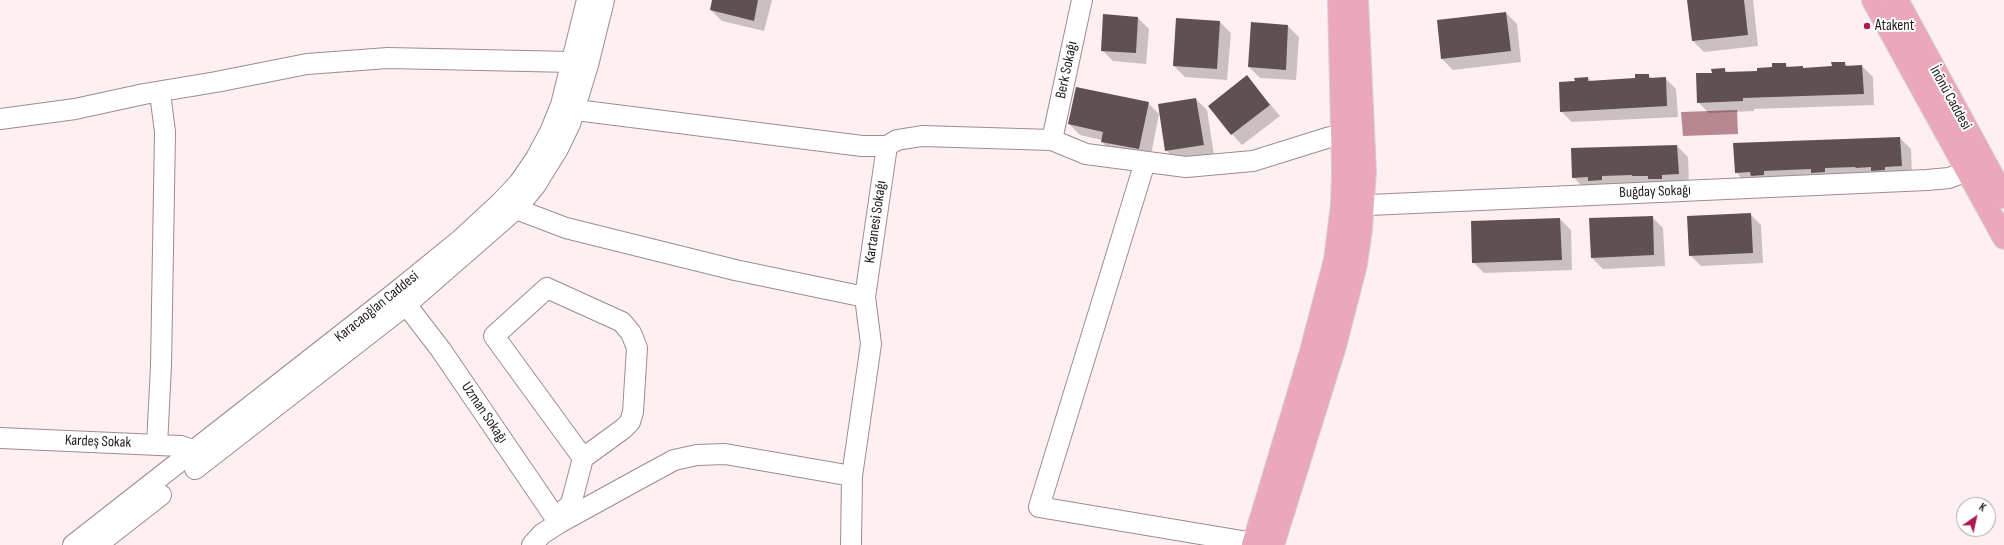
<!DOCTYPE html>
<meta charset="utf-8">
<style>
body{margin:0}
#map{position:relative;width:2004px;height:545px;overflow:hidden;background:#fef0f2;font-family:"Sofia Sans Condensed",sans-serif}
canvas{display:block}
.north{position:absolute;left:1956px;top:497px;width:40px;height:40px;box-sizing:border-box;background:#fff;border:1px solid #a7a4a5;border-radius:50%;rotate:34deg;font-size:11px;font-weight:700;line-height:16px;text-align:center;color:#221b1d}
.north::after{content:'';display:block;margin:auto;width:14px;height:18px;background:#ab1a53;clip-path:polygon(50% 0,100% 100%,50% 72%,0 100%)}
</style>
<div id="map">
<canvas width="2004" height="545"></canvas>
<div class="north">K</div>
</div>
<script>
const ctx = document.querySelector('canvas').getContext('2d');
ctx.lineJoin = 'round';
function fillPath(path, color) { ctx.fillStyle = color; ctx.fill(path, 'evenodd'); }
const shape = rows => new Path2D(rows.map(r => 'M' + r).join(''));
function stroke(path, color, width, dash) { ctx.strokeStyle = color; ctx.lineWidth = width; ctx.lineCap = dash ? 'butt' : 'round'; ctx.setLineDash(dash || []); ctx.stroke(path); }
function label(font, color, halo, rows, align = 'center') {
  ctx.font = font + ' "Sofia Sans Condensed",sans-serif'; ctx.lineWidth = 4; ctx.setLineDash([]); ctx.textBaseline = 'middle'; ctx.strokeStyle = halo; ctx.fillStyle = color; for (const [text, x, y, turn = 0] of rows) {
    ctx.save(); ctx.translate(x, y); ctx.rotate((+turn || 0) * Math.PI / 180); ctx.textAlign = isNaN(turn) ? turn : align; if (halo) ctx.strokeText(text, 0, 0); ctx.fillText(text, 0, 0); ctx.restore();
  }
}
fillPath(shape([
 [1737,110,1738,134,1683,136,1681,112]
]), '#b98792');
fillPath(shape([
 [713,0,772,0,764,31,722,21,711,10],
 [1688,0,1753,0,1758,46,1704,52,1693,41],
 [1506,13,1517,24,1521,62,1453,70,1442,59],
 [1138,18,1149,29,1146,64,1113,61,1102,50],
 [1220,22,1231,33,1227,80,1185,77,1174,66],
 [1288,26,1299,37,1296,80,1260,78,1249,67],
 [1845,63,1849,67,1862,66,1873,77,1874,105,1754,109,1754,111,1709,113,1698,102,1713,74,1725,69,1728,73,1758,72,1786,64,1789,68,1804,69,1833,67],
 [1648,75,1652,78,1665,78,1676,89,1678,117,1572,122,1561,111,1576,82,1588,78,1592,82,1636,79],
 [1247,77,1280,116,1242,145,1232,134],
 [1196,99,1207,110,1214,155,1177,161,1166,150],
 [1148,103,1159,114,1150,160,1113,153,1102,142,1102,140,1080,135,1069,124],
 [1900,138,1911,149,1912,177,1746,183,1736,172,1734,144],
 [1677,146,1688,157,1689,184,1584,188,1573,177],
 [1750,214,1761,225,1763,263,1701,266,1690,255],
 [1652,217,1663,228,1665,266,1603,269,1592,258],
 [1560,219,1571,230,1572,270,1484,273,1473,262]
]), '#0003');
fillPath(shape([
 [712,0,758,0,754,21,710,10],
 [1687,0,1744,0,1748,35,1692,41],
 [1506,12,1511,51,1441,59,1437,20],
 [1103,14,1138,17,1136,53,1101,51],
 [1176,18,1220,21,1217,69,1173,66],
 [1251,22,1288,25,1286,70,1248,67],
 [1831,62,1845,62,1845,66,1862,65,1864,94,1743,98,1743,101,1697,103,1696,73,1712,73,1711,69,1725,68,1725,72,1757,71,1757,68,1772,67,1772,63,1786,63,1786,67,1803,66,1803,68,1832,66],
 [1635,74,1649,74,1649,78,1666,77,1667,106,1560,112,1559,82,1575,81,1574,78,1588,77,1588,81,1635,78],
 [1247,75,1270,105,1231,135,1208,106],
 [1076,87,1149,102,1139,149,1101,142,1103,132,1068,124],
 [1196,98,1204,145,1165,151,1158,104],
 [1900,137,1902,166,1885,167,1885,170,1871,171,1871,167,1856,168,1855,167,1825,168,1825,172,1811,173,1811,169,1764,171,1764,175,1751,176,1750,172,1735,173,1733,143],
 [1677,145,1679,174,1662,175,1662,179,1648,179,1648,176,1632,176,1632,175,1602,176,1602,180,1588,181,1588,177,1572,178,1571,148],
 [1751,213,1753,253,1689,256,1687,216],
 [1653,216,1654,255,1591,258,1589,218],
 [1560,218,1562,260,1472,263,1471,221]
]), '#5f5153');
const minor = shape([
 [560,108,862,146,887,146,897,140,922,136,1052,140,1086,154,1186,167,1253,161,1330,137],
 [0,119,75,109,144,94,216,82,307,64,388,58,572,62],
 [1052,140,1082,0],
 [1145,162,1039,507,1254,543],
 [1347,206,1927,180,1949,178,1967,171],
 [516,209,566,228,735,270,865,297],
 [398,294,441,350,559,523],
 [0,438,181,446,195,451,201,459],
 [157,445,161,366,165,132,160,93],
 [195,469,406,305,516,209,535,186,558,149,570,124,588,65,604,0],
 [555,518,571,504,583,458,623,429,630,422,633,412,637,348,631,333,622,322,547,288,494,336,583,458],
 [73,545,396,292,460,240,501,202,519,183,536,158,550,132,561,105,587,0],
 [97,545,161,495],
 [532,545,542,534,559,523,619,490,674,460,697,455,725,454,852,476],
 [851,545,852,476,871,344,865,297,887,146]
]);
const major = shape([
 [1873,0,2004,238],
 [1897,0,2004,197],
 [1253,545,1310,355,1335,260,1342,205,1343,170,1339,0],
 [1273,545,1335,346,1356,264,1361,229,1365,171,1357,0]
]);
stroke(minor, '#9d8c8f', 22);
stroke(major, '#d3d1d2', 24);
stroke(minor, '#fff', 20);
stroke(major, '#eba8ba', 22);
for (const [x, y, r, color] of [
 [1867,26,4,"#ab1a53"]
]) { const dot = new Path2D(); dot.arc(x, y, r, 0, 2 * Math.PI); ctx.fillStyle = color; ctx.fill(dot); stroke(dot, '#fff', 1.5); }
label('15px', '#221b1d', '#fff', [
 ["Atakent",1875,26]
], 'left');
label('15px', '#221b1d', '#fff', [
 ["Berk Sokağı",1067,70,-78],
 ["İnönü Caddesi",1950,98,61],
 ["Buğday Sokağı",1655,192,-2],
 ["Kartanesi Sokağı",876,222,-82],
 ["Karacaoğlan Caddesi",377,307,-39],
 ["Uzman Sokağı",484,413,56],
 ["Kardeş Sokak",98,442,2]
]);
</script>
